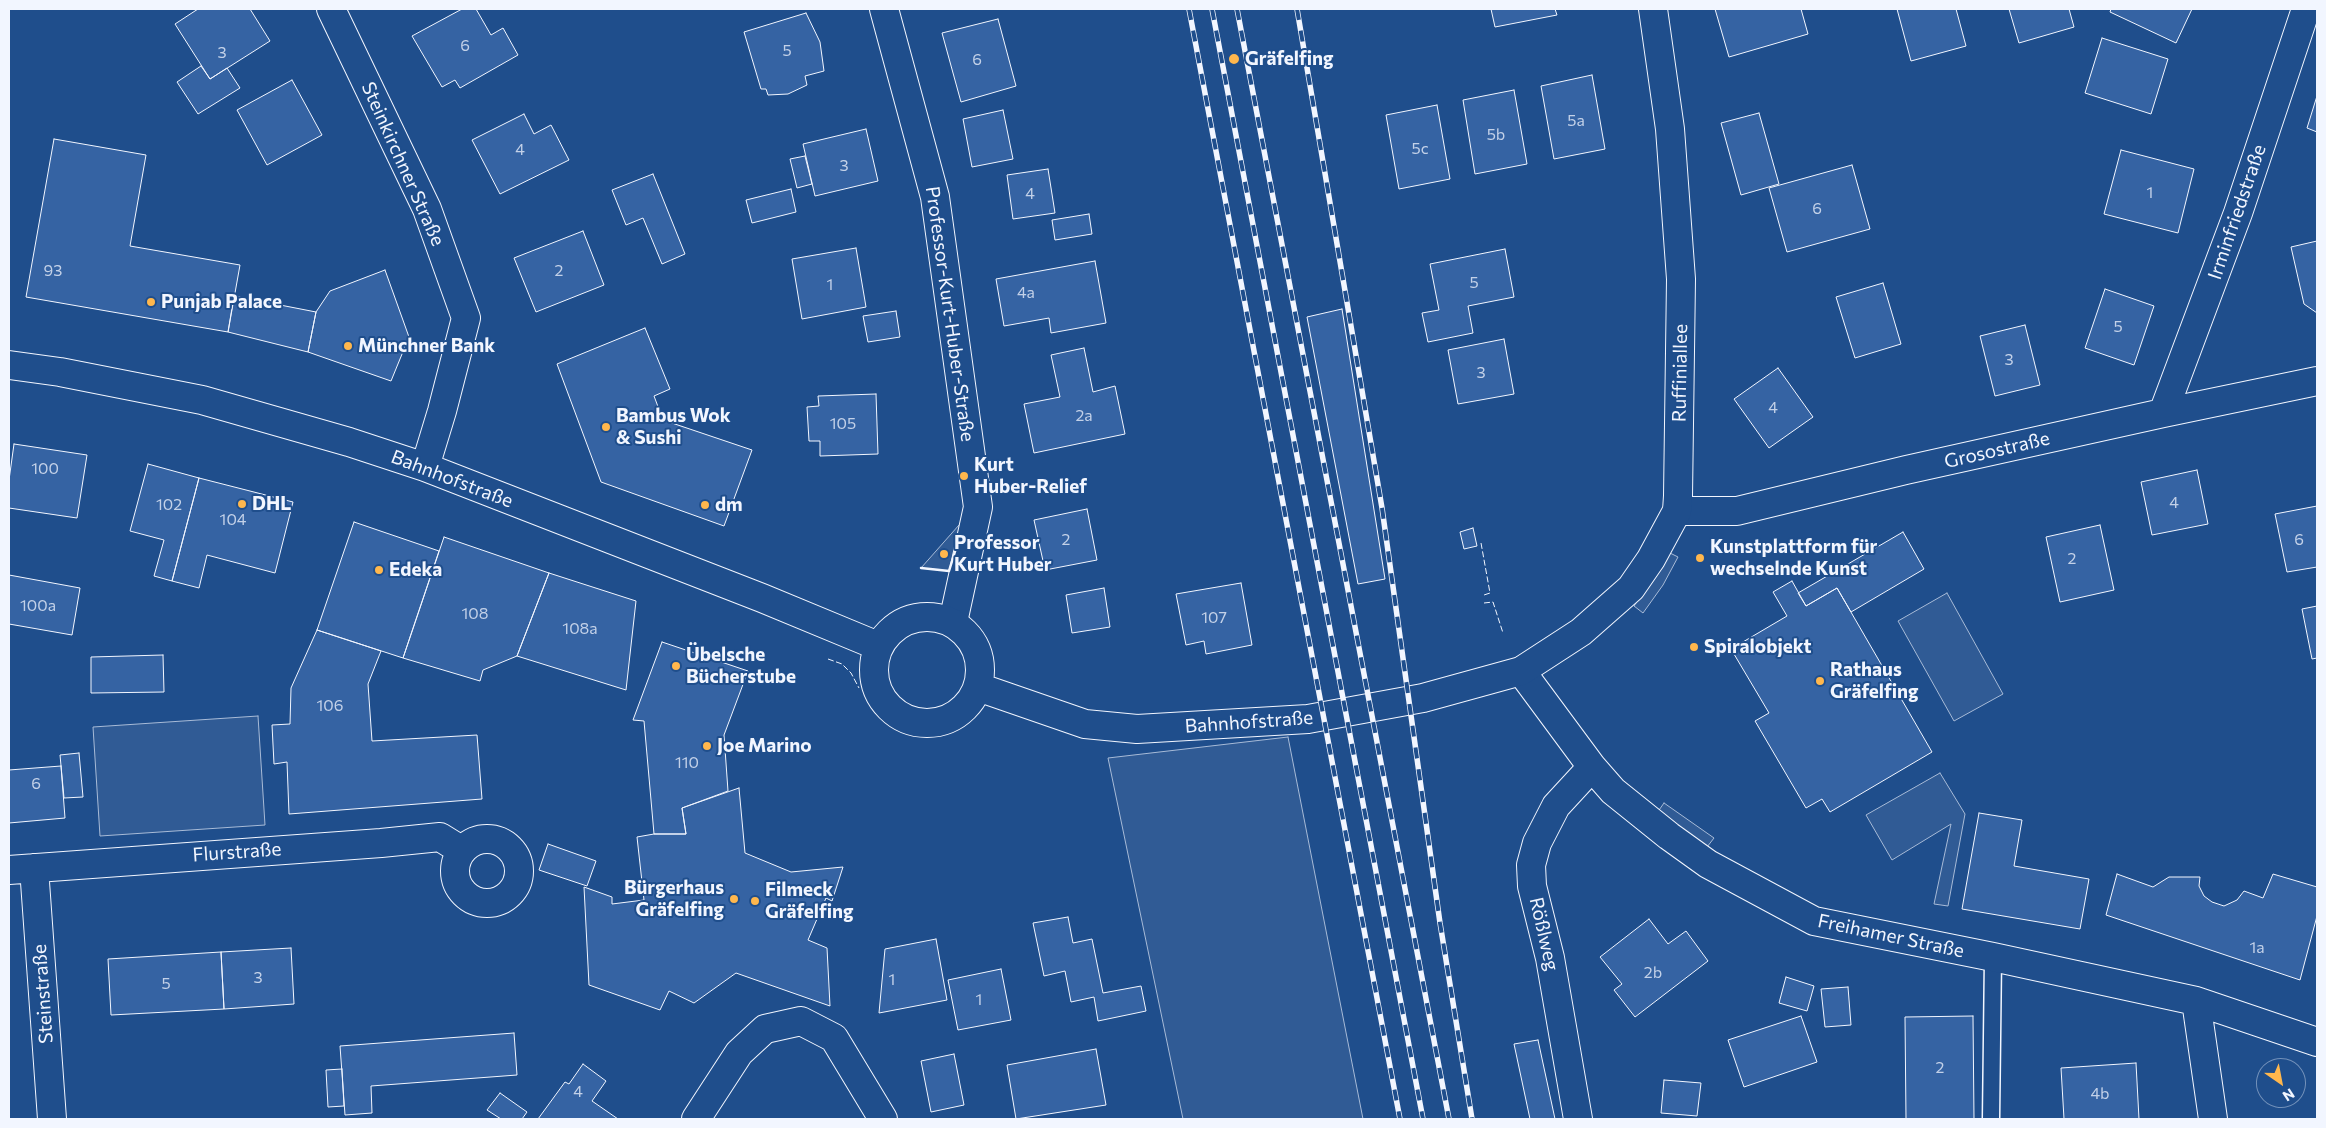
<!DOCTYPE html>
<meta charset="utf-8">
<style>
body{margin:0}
#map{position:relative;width:2326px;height:1128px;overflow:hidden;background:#1f4e8c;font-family:Commissioner,sans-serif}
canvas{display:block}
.frame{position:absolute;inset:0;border:10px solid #f2f6ff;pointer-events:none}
.north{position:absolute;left:2256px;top:1058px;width:50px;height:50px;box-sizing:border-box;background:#1f4e8c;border:1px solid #7391ba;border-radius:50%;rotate:147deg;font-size:14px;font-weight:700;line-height:20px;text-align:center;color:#f2f6ff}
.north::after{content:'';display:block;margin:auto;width:18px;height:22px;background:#ffb74d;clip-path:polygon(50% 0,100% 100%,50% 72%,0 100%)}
</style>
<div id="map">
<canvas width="2326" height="1128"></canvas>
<div class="frame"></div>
<div class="north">N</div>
</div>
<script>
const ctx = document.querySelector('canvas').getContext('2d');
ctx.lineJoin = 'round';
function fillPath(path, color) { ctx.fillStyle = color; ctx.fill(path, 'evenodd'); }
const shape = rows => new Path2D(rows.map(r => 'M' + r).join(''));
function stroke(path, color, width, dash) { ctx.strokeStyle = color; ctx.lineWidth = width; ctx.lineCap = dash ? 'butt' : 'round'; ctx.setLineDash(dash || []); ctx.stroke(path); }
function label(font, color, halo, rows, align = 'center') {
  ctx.font = font + ' Commissioner,sans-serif'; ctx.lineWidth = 4; ctx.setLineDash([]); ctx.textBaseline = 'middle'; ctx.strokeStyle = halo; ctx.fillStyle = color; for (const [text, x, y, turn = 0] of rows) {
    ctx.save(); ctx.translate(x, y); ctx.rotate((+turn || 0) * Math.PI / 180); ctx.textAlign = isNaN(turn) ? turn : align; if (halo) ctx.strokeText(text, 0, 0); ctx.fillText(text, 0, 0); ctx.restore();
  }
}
const built = shape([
 [965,524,949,571,921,568,959,525,965,524],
 [1668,552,1678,557,1663,585,1643,613,1634,606,1652,580,1668,552],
 [1947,593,2003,694,1954,721,1898,621,1947,593],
 [258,716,265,825,100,836,93,727,258,716],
 [1288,737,1363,1119,1183,1119,1108,758,1288,737],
 [1940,773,1965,814,1948,906,1934,904,1951,824,1892,860,1866,815,1940,773],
 [1664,803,1714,838,1707,847,1657,813,1664,803]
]);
fillPath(built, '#305b95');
stroke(built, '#a8bbd7', 1);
const building = shape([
 [198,9,250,9,270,41,210,79,175,24,198,9],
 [462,9,476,9,491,35,503,28,518,55,460,88,455,80,442,87,412,36,462,9],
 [1491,9,1555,9,1557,15,1495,27,1491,9],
 [1715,9,1801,9,1808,34,1729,57,1715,9],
 [1897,9,1956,9,1966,46,1911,61,1897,9],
 [2009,9,2069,9,2074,27,2019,43,2009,9],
 [2111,9,2192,9,2176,43,2110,12,2111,9],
 [806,13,820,42,824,71,805,76,807,85,788,94,768,95,766,89,761,89,744,32,806,13],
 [998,19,1016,86,961,102,942,33,998,19],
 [2102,38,2168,59,2151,114,2085,93,2102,38],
 [201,66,210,79,227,68,240,88,198,114,177,82,201,66],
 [1592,75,1605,149,1554,159,1541,86,1592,75],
 [292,80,322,135,267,165,237,110,292,80],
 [1514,90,1527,164,1475,174,1463,100,1514,90],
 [2317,96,2317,132,2307,128,2317,96],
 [1437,105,1450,179,1399,189,1386,115,1437,105],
 [1003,110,1013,159,972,167,963,119,1003,110],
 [1759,113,1779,184,1741,195,1721,123,1759,113],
 [524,114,534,134,551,125,569,160,500,194,472,140,524,114],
 [866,129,878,181,815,196,803,144,866,129],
 [54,139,146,155,130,246,240,265,228,332,26,297,54,139],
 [2121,150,2194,169,2178,233,2104,214,2121,150],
 [805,156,812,184,797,188,790,159,805,156],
 [1852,165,1870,229,1787,252,1769,188,1852,165],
 [1048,169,1055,213,1013,219,1007,175,1048,169],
 [653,174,685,254,662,264,643,218,626,225,612,190,653,174],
 [791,189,796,212,752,223,746,200,791,189],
 [1089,214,1092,234,1055,240,1052,220,1089,214],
 [583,231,604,285,536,312,514,258,583,231],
 [2317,241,2317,313,2304,304,2291,247,2317,241],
 [856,248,866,307,802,319,792,259,856,248],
 [1505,249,1514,297,1468,306,1473,333,1428,342,1422,313,1439,310,1430,264,1505,249],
 [1095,261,1106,323,1051,333,1049,318,1004,326,996,279,1095,261],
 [385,270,409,337,391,381,308,352,316,312,330,291,385,270],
 [1883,283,1901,344,1855,358,1836,297,1883,283],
 [2105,289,2154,306,2134,365,2085,348,2105,289],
 [234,296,316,312,308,352,228,332,234,296],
 [1342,309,1385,579,1358,584,1307,317,1342,309],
 [896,311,900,337,868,342,863,316,896,311],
 [2025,325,2040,385,1995,396,1980,336,2025,325],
 [645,328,670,389,654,396,663,420,752,450,724,526,601,482,557,364,645,328],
 [1504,339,1514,394,1458,404,1448,350,1504,339],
 [1084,348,1093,392,1115,386,1125,434,1034,453,1024,404,1060,397,1051,355,1084,348],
 [1778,368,1813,417,1769,448,1734,399,1778,368],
 [876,394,878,454,820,456,820,441,809,441,807,407,819,406,818,396,876,394],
 [14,444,87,455,77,518,9,508,9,480,14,444],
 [148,464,199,478,172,581,154,576,164,540,130,531,148,464],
 [2197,470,2208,524,2152,535,2141,482,2197,470],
 [199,478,293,502,275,573,207,555,199,588,172,581,199,478],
 [2317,506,2317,567,2287,572,2275,514,2317,506],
 [1087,509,1097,560,1045,570,1034,520,1087,509],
 [354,522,439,551,403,658,317,630,354,522],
 [2100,525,2114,590,2060,602,2046,537,2100,525],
 [1473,528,1477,546,1464,549,1460,532,1473,528],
 [1903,532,1924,569,1851,612,1837,588,1806,606,1798,593,1903,532],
 [444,537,549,573,517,656,483,670,480,681,403,658,444,537],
 [549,573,636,601,626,690,517,656,549,573],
 [9,575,80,588,72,635,9,624,9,575],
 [1792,581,1806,606,1837,588,1932,752,1830,812,1822,799,1806,808,1755,721,1769,713,1731,649,1787,616,1773,592,1792,581],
 [1241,583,1252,645,1206,654,1204,641,1186,645,1176,594,1241,583],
 [1104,588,1110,627,1072,633,1066,595,1104,588],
 [2317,606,2317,658,2312,659,2302,609,2317,606],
 [317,630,381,651,368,684,372,741,477,735,482,799,289,814,287,762,274,764,272,725,290,724,291,688,317,630],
 [662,642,748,671,724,735,728,791,682,808,686,834,654,834,644,721,633,720,662,642],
 [163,655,164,692,91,693,91,657,163,655],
 [79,753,83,797,64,798,60,755,79,753],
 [61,766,65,818,9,823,9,770,61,766],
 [739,788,745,853,791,872,843,867,832,901,826,898,808,940,827,948,830,1006,736,973,694,1003,669,991,660,1010,589,985,584,887,612,897,612,904,644,900,637,837,654,834,686,834,682,808,739,788],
 [1979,813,2022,820,2014,866,2089,879,2080,929,1962,909,1979,813],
 [548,844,596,861,587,886,539,870,548,844],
 [2117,874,2153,887,2169,877,2200,877,2199,886,2204,896,2212,902,2224,906,2237,900,2244,891,2263,898,2273,874,2317,887,2317,916,2300,980,2106,915,2117,874],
 [1068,917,1073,943,1092,939,1103,993,1141,986,1146,1011,1098,1021,1094,997,1071,1002,1065,971,1044,976,1033,923,1068,917],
 [1649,919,1668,944,1686,931,1708,961,1635,1017,1614,990,1622,984,1600,957,1649,919],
 [936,939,947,1000,879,1013,885,949,936,939],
 [291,948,294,1004,224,1009,221,952,291,948],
 [221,952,224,1009,111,1015,108,959,221,952],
 [1001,969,1011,1020,958,1030,948,980,1001,969],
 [1786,977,1814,986,1807,1011,1779,1003,1786,977],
 [1848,987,1851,1025,1825,1027,1821,989,1848,987],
 [1801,1016,1817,1062,1744,1087,1728,1040,1801,1016],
 [1973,1016,1974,1119,1906,1119,1905,1017,1973,1016],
 [514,1033,517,1075,371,1086,372,1113,345,1115,340,1046,514,1033],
 [1538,1040,1555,1119,1530,1119,1514,1044,1538,1040],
 [1096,1049,1106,1105,1016,1119,1007,1065,1096,1049],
 [954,1054,964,1105,931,1112,921,1061,954,1054],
 [2136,1063,2139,1119,2064,1119,2061,1068,2136,1063],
 [583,1064,606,1081,592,1101,618,1119,538,1119,565,1082,569,1084,583,1064],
 [342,1069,344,1106,328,1107,326,1070,342,1069],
 [1664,1080,1701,1083,1697,1116,1661,1113,1664,1080],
 [500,1093,527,1112,522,1119,501,1119,487,1110,500,1093]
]);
fillPath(building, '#3563a3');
stroke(building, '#f2f6ff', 1);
const service = shape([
 [1991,1119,1993,957]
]);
const minor = shape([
 [884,9,935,197,978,507,953,622],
 [2163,413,2238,213,2306,9],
 [1677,511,1737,511,1906,470,2163,413,2317,381],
 [1521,671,1592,767,1613,791,1669,836,1708,864,1814,921,1993,957,2196,1001,2317,1042],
 '455 871a32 32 0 1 1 64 0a32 32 0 1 1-64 0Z',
 [34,868,52,1119],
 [9,870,381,843,440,837,461,850],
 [2196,1001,2213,1119],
 [696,1119,739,1053,765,1029,801,1021,834,1038,883,1119],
 [1578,1119,1550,958,1532,886,1531,865,1537,843,1556,806,1592,767]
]);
const tertiary = shape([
 [331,9,427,209,466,318,442,411,425,467],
 [9,365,60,372,202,400,349,442,425,467,762,598,878,646],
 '874 670a53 53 0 1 1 106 0a53 53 0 1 1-106 0Z',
 [978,687,1085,724,1137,729,1308,719,1423,698,1521,671,1581,632,1631,588,1651,559,1677,511,1678,496,1681,279,1670,129,1653,9]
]);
stroke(service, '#f2f6ff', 19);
stroke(minor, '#f2f6ff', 30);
stroke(tertiary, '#f2f6ff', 30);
stroke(service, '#1f4e8c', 16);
stroke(minor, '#1f4e8c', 28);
stroke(tertiary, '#1f4e8c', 28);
const rail = shape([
 [1189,9,1400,1119],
 [1212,9,1423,1119],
 [1237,9,1449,1119],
 [1297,9,1382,508,1440,923,1472,1119]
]);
stroke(rail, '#f2f6ff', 5.5);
stroke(rail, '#1f4e8c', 4, [11]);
stroke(shape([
 [1481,543,1490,593,1484,595],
 [1484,603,1493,602,1503,633],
 [828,659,842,664,851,673,859,688]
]), '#f2f6ff', 1, [6, 2.5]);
stroke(shape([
 [921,568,949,571,957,545]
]), '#f2f6ff', 2.5);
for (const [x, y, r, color] of [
 [1234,59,6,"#ffb74d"],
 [151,302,5,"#ffb74d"],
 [348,346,5,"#ffb74d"],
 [606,427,5,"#ffb74d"],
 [964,476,5,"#ffb74d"],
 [242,504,5,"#ffb74d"],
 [705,505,5,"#ffb74d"],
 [944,554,5,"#ffb74d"],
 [1700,558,5,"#ffb74d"],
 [379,570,5,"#ffb74d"],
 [1694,647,5,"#ffb74d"],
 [676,666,5,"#ffb74d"],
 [1820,681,5,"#ffb74d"],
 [707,746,5,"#ffb74d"],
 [734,899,5,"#ffb74d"],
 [755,901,5,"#ffb74d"]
]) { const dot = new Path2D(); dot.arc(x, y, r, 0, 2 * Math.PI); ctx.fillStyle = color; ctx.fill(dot); stroke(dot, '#1f4e8c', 2); }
label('16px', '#c3d1e8', null, [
 ["6",465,46],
 ["5",787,51],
 ["3",222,53],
 ["6",977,60],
 ["5a",1576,121],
 ["5b",1496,135],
 ["5c",1420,149],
 ["4",520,150],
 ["3",844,166],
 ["1",2150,193],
 ["4",1030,194],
 ["6",1817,209],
 ["93",53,271],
 ["2",559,271],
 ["5",1474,283],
 ["1",830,285],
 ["4a",1026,293],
 ["5",2118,327],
 ["3",2009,360],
 ["3",1481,373],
 ["4",1773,408],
 ["2a",1084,416],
 ["105",843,424],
 ["100",45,469],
 ["4",2174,503],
 ["102",169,505],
 ["104",233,520],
 ["2",1066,540],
 ["6",2299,540],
 ["2",2072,559],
 ["100a",38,606],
 ["108",475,614],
 ["107",1214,618],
 ["108a",580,629],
 ["106",330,706],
 ["110",687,763],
 ["6",36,784],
 ["1a",2257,948],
 ["2b",1653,973],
 ["3",258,978],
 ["1",892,980],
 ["5",166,984],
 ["1",979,1000],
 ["2",1940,1068],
 ["4",578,1092],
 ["4b",2100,1094]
]);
label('bold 19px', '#f2f6ff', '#1f4e8c', [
 ["Gräfelfing",1245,59],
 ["Punjab Palace",161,302],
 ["Münchner Bank",358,346],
 ["Bambus Wok",616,416],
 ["& Sushi",616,438],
 ["Kurt",974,465],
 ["Huber-Relief",974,487],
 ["DHL",252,504],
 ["dm",715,505],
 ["Professor",954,543],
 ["Kurt Huber",954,565],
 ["Kunstplattform für",1710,547],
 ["wechselnde Kunst",1710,569],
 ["Edeka",389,570],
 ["Spiralobjekt",1704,647],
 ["Übelsche",686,655],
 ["Bücherstube",686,677],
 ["Rathaus",1830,670],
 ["Gräfelfing",1830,692],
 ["Joe Marino",717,746],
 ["Bürgerhaus",724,888,"right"],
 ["Gräfelfing",724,910,"right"],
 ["Filmeck",765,890],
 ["Gräfelfing",765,912]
], 'left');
label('19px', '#f2f6ff', '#1f4e8c', [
 ["Steinkirchner Straße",403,164,66],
 ["Irminfriedstraße",2237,212,-71],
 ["Professor-Kurt-Huber-Straße",950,314,82],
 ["Ruffiniallee",1680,373,-89],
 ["Grosostraße",1997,450,-13],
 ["Bahnhofstraße",452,479,21],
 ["Bahnhofstraße",1249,722,-4],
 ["Flurstraße",237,852,-4],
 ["Rößlweg",1544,934,77],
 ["Freihamer Straße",1891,936,12],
 ["Steinstraße",43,994,-94]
]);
</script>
